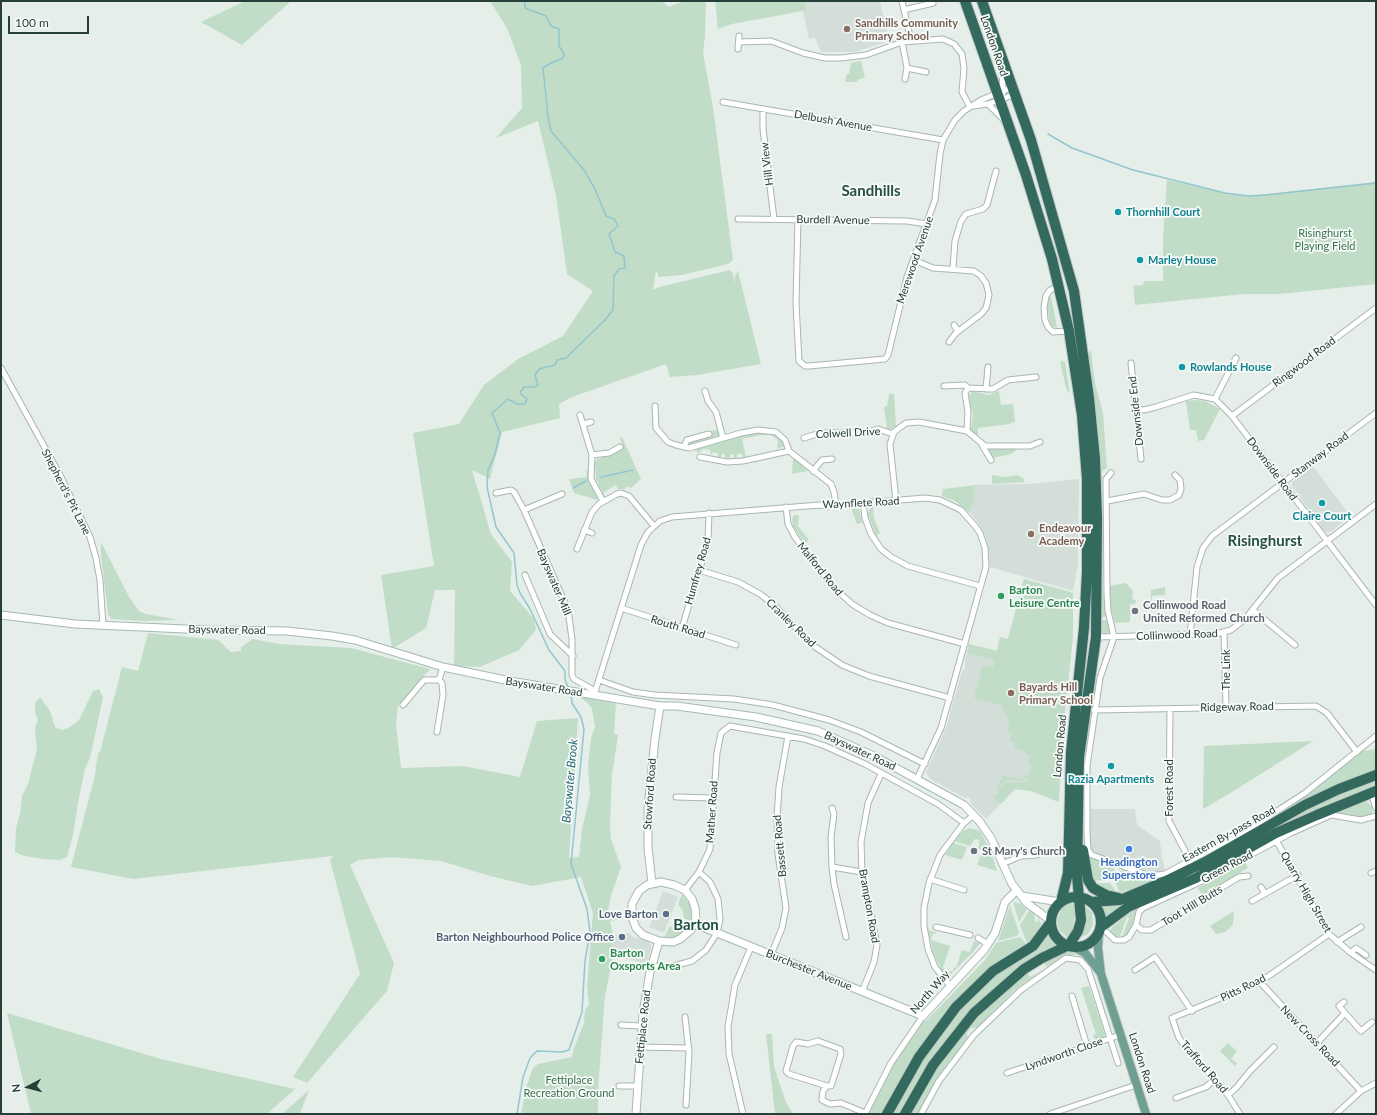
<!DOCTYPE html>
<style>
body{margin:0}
#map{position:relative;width:1377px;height:1115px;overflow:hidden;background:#e6eeea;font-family:Lato,sans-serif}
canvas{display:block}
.frame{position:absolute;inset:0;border:2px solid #263f38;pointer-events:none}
.north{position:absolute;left:8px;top:1067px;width:40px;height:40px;-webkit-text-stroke:3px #f7faf8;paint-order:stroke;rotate:264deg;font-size:11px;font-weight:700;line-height:16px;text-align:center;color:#263f38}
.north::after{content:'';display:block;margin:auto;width:14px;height:18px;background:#263f38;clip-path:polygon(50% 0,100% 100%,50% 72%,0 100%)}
.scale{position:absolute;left:8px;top:16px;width:81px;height:18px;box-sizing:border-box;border:2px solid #263f38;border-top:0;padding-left:5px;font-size:12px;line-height:14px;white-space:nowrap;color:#263f38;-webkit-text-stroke:3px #f7faf8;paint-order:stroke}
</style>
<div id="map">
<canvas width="1377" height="1115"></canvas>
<div class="frame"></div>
<div class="north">N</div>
<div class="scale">100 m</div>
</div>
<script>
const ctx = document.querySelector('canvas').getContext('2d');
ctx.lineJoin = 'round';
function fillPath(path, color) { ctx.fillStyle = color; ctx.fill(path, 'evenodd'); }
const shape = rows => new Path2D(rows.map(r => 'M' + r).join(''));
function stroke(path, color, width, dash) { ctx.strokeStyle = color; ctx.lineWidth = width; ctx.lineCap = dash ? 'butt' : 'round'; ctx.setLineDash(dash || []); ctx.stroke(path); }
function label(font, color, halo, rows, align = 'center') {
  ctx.font = font + ' Lato,sans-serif'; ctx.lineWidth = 3.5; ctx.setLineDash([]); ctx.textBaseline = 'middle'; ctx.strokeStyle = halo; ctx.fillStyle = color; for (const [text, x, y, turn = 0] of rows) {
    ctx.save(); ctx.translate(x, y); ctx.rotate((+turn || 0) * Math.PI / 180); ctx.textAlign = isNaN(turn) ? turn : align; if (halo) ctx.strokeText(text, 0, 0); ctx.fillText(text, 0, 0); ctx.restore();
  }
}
fillPath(shape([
 [754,1,880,1,889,41,855,52,821,52,815,38,809,39,803,11,755,20],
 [1313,466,1351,517,1330,532,1325,532,1292,486,1292,482],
 [1079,479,1078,565,1073,591,990,567,989,551,985,536,979,524,970,513,974,499,975,485,1029,484],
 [1024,579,1073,593,1073,636,1061,749,1059,802,1031,791,1015,789,986,819,970,803,971,799,967,797,965,798,930,779,926,772,946,728,962,671,965,669,965,659,969,644,997,651,1000,637,1008,639],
 [1090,809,1135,809,1137,825,1160,841,1162,858,1166,873,1155,875,1094,853,1091,849],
 [663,891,678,897,664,933,649,927],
 [630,933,631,936,648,941,652,946,647,964,611,955,613,935]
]), '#d4ded9');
fillPath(shape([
 [245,1,291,1,242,45,201,22],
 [490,1,662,1,669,7,684,1,704,1,706,4,705,36,703,53,713,107,733,260,728,264,682,275,659,277,656,270,653,290,659,287,730,270,733,274,735,284,735,276,738,271,761,364,697,375,670,377,666,364,572,397,559,404,560,418,502,432,490,479,472,470,491,534,512,562,510,591,534,619,536,630,519,650,480,667,454,666,455,590,435,590,426,628,392,649,381,575,434,566,413,433,459,424,484,385,518,359,563,336,593,291,567,274,556,196,538,121,496,138,522,108,521,65,507,28],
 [715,1,805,1,806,7,806,10,732,24,718,29],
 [861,61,865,78,859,79,857,82,845,82,847,74,849,74,851,63],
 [1167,180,1225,193,1249,196,1376,182,1376,284,1279,294,1244,294,1135,305,1133,286,1143,285,1144,281,1163,281,1163,237],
 [1050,292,1055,316,1057,329,1050,324,1047,306],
 [1091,350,1095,383,1103,413,1107,468,1102,471,1103,591,1107,617,1101,617,1088,355],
 [1060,361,1065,362,1070,394,1066,388],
 [972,391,989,395,999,391,1001,405,1013,404,1015,422,1010,423,1010,424,978,428,978,437,971,430,973,414,968,398],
 [889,394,894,394,896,426,891,429,887,429,884,407,887,406],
 [1195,400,1205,401,1220,409,1204,440,1198,441,1196,430,1190,430,1186,401],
 [719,429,720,437,690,446,687,445,688,441,692,442,712,437,711,431],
 [759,432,774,434,782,439,784,446,777,449,778,440,771,435,762,435,742,439,746,457,743,457,742,454,737,454,737,458,734,458,734,455,730,454,730,458,725,458,725,454,722,454,721,457,718,457,718,453,713,452,711,455,710,450,703,449,699,453,694,450,742,435],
 [620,437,622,437,641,479,631,488,627,486,625,489,618,489,616,485,604,492,604,495,596,479,595,462,597,459,602,458,602,455,612,453,623,448],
 [988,449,1015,449,1016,450,1011,454,993,458],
 [793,459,795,459,808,471,792,474],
 [586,471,588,471,591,486,598,499,595,504,597,500,574,493,569,479,587,477],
 [992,475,1005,477,1017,475,1023,478,1025,482,992,484],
 [975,485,974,499,970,513,955,501,942,496,943,489],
 [873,506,874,518,880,533,876,536,868,514,869,510],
 [851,508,859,509,862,523,857,524],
 [794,515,799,515,798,526,809,540,805,544,793,526,792,519],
 [101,542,129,597,139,611,146,614,179,620,144,621,111,619,108,614,101,554],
 [1024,579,1073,593,1073,636,1061,749,1059,802,1031,791,1015,789,1001,804,993,797,998,793,996,791,1007,782,1021,783,1028,780,1031,765,1027,761,1031,757,1024,751,1014,747,1015,743,1009,741,1012,734,1008,733,1009,720,1003,709,1002,703,1001,705,974,698,983,665,993,668,994,660,967,653,969,644,997,651,1000,637,1008,639],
 [1126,583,1133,591,1132,599,1136,600,1135,604,1130,604,1130,622,1115,623,1110,604,1109,586],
 [1165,587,1165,595,1152,596,1151,623,1151,590],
 [1101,620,1107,620,1110,631,1107,634,1104,634,1100,631],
 [148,633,218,640,231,652,241,651,241,647,253,639,279,644,351,648,430,669,398,706,396,725,401,768,463,766,520,777,537,721,578,718,569,858,579,857,582,829,590,795,588,766,591,738,595,727,592,709,588,703,579,697,616,703,614,734,618,735,612,775,610,825,611,839,621,867,611,896,608,910,619,915,620,919,610,921,613,935,611,955,613,956,605,996,598,1089,598,1114,521,1114,527,1085,533,1068,538,1064,572,1057,574,1048,584,1023,585,1010,589,1004,587,987,593,913,581,877,532,886,490,876,441,861,391,857,359,860,350,865,394,963,387,991,307,1083,293,1077,360,974,330,860,333,856,133,879,71,867,95,775,97,759,99,751,100,752,122,667,138,671],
 [1106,655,1101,668,1091,720,1083,799,1083,757,1095,682,1100,667,1101,667,1103,656],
 [99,689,103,698,90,758,85,769,78,802,73,835,67,857,60,860,44,859,24,856,15,852,16,828,20,814,22,796,28,784,37,749,35,728,38,720,35,712,35,703,40,697,50,711,55,727,62,730,70,727,79,720,93,691],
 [1313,741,1237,789,1203,809,1204,746],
 [1376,749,1376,770,1163,879,1116,894,1111,894,1094,883,1110,883,1117,893,1119,892,1115,881,1117,874,1120,871,1125,870,1154,880,1200,859,1298,800,1362,751],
 [1004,775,1007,777,1023,779,1025,775,1029,775,1027,778,1021,781,1007,780,995,790],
 [1376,781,1376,789,1208,868,1134,900,1104,918,1101,905,1114,906,1123,903,1314,803],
 [1366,801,1373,807,1372,814,1370,816,1363,817,1332,812,1325,815,1267,843,1199,880,1147,904,1138,910,1128,935,1125,937,1122,937,1129,918,1127,917,1120,936,1115,937,1110,932,1112,927,1140,905,1189,884,1260,844,1317,817],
 [970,828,980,831,992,853,979,849,979,840,975,839,970,846,954,841,963,831],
 [953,843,967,847,962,860,945,855],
 [982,851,992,855,997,871,977,865],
 [1089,857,1112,865,1115,872,1112,879,1093,881],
 [1245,862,1248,868,1202,895,1198,888],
 [682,894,691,906,691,921,684,918,683,911,678,904],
 [1013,902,1019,903,1027,909,1019,922],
 [1070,902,1075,902,1076,909,1072,932,1067,937,1059,930,1057,919,1062,908],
 [1010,905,1019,933,1017,936,998,941],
 [1084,905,1092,912,1093,925,1088,934,1080,938,1085,927,1087,918],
 [1030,909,1034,912,1035,922,1039,921,1038,915,1041,923,1040,930,1033,938,1023,948,990,967,964,992,950,1007,920,1048,897,1085,882,1114,868,1114,887,1074,922,1023,928,1019,985,960,996,943,1020,937,1026,944,1027,943,1020,925],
 [1234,911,1233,925,1225,932,1216,934,1210,926],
 [682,921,689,925,683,933,676,937,664,938,669,927,678,926],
 [928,928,930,931,937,932,936,934,933,933,931,940,950,946,943,968,945,969,944,971,949,973,950,971,953,971,954,967,956,968,962,950,970,952,974,941,977,942,978,940,981,942,973,952,951,974,948,976,944,974,933,953],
 [1049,933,1058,945,1035,956,969,1013,932,1059,900,1114,890,1114,918,1064,952,1017,992,977],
 [1069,952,1076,953,1075,955,1064,956,1047,967,1043,963,1028,974,1030,977,1044,969,1016,989,977,1028,971,1028,967,1033,968,1038,949,1064,918,1114,909,1114,933,1068,984,1008,1038,964,1063,953],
 [1085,958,1090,965,1113,1034,1089,968,1084,960],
 [1089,986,1105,1034,1103,1038,1095,1040,1093,1035,1096,1034,1081,988],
 [7,1013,161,1059,295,1089,267,1114,31,1114],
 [766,1034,772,1034,774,1066,785,1100,793,1114,775,1114],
 [1228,1043,1237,1051,1231,1059,1237,1063,1235,1066,1220,1051],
 [309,1090,300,1114,282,1114]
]), '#c1ddc8');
stroke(shape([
 [525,1,525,8,546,16,551,26,559,29,559,46,564,54,563,58,551,63,543,68,548,116,551,131,584,170,595,189,606,216,614,219,616,222,618,226,609,234,615,252,624,256,625,268,619,269,614,276,613,310,605,320,566,358,557,360,555,365,539,369,535,375,538,385,534,387,524,387,520,393,527,399,525,404,517,404,508,399,492,413,500,433,495,454,488,470,487,487,496,527,514,553,517,585,520,593,530,609,549,650,565,671,565,680,568,687],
 [1048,134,1072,148,1133,170,1225,193,1249,196,1265,195,1376,183],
 [601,477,633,470],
 [573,488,586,481],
 [517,1114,523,1077,530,1058,537,1051,562,1052,569,1050,582,1012,585,961,590,932,587,909,571,864,584,729,581,717,572,703,571,694]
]), '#93c6ce', 1.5);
const street = shape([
 [902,1,911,41],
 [904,10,933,3],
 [739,42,771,41,803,53,825,58,841,58,866,55,902,42,943,39,954,44,962,54,964,68,962,92,970,107],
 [902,42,907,68,926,72],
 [738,49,739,36],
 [1002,69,1003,93],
 [905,79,907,68],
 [723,102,943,140],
 [988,104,1003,119],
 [973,106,988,104,1016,94],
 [763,109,763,129,774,219],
 [738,219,907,221,927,224],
 [798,219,796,303,799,361,805,366,809,366,885,359,888,355,907,277,935,200,940,154,943,140,955,120,964,111,981,100,1013,87],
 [914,260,933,268,974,271,981,276,986,283,989,295,986,308,981,314,956,333,949,342],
 [953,268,955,241,961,221,966,214,983,209,987,205,996,171],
 [1059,286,1050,290,1046,296,1044,307,1045,320,1048,327,1053,332,1069,331],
 [954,325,958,331],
 [1131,363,1141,459],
 [1,368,61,477,90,537,96,558,100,580,103,626],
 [944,386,965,385,968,388],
 [986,389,988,367],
 [705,391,708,401,716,412,723,438],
 [1215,399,1236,358],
 [655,406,656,428,668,442,676,445,689,448,741,433,758,430,776,432,785,440,789,451,831,484,834,492,836,505],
 [1136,409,1144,410,1156,407,1194,395,1215,399,1232,416,1376,605],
 [580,415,592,455,591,479,603,501],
 [1232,416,1376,308],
 [583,424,591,422],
 [967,431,968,412,965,393,968,388,993,389,1008,380,1036,377],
 [804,438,820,433,865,433,878,429,893,434],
 [982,445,991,460],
 [684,447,687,440,709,434],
 [592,455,609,453,620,447],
 [700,457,727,462,743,461,789,451],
 [813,471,822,460,832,459],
 [1111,473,1106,479,1107,593,1108,611,1114,637,1100,678,1087,766,1087,832,1088,850,1092,855,1150,876,1165,874,1252,827,1305,793,1376,736],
 [496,493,511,490,514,492,524,510,568,610,572,639,572,675,574,679,595,691],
 [896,501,890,444,894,432,906,423,919,422,967,431,985,446,1030,446,1040,442],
 [1107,501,1144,494,1162,500,1170,500,1179,495,1181,489,1180,480,1175,475],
 [863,503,865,518,871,534,881,549,891,557,908,566,980,586],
 [786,507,788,524,795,537,830,584,852,604,870,615,888,623,965,644],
 [524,510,562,494],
 [584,530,592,533],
 [577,549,592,512,599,504,617,494,621,493,629,496,654,526],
 [699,570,738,582,760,594,773,604,811,644,842,665,869,676,950,698],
 [525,575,550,634,573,656],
 [621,608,736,645],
 [1253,610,1295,645],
 [682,628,708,541,709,513],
 [1224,633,1226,707],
 [1190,635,1197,567,1203,548,1212,536,1376,413],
 [1096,637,1216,634,1231,630,1245,619,1278,578,1376,504],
 [599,680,633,692,655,695,734,699,773,705,829,720,861,732,925,764],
 [594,695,641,545,648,532,660,521,672,517,819,505,827,506,925,498,940,500,961,510,975,526,980,533,985,548,986,567,941,728,917,779],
 [403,705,424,680,439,680],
 [1170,709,1169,821,1191,862],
 [1094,710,1316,706,1327,713,1357,752],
 [437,732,443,695,442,683,439,680,443,667],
 [1371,793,1376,808],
 [676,797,713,798],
 [832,808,834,814,831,837,832,867],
 [1276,840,1329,934,1351,953,1376,970],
 [1002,864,1021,856,1037,855],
 [1371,873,1376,871],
 [930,879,964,890],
 [1261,887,1265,894],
 [685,890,699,872,710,849,717,753,721,733,730,726,804,739,825,746,865,764,938,804,964,823],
 [1252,901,1298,875],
 [1136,925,1142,930,1151,930,1239,877,1248,876],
 [936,927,970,935],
 [1101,927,1115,940,1124,940,1129,937,1136,925,1139,912,1143,908,1202,881,1291,833,1331,815,1361,820,1376,816],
 [846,937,834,884,832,867,862,872],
 [978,938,988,944],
 [1337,942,1361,927],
 [1351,953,1356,948,1366,955],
 [771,955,782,928,786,908,778,854,777,818,779,787,788,736],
 [652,966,670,967,692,961,706,950,717,933,720,919,718,899,710,882,699,872],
 [1135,970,1155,957,1192,1011],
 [1260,982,1361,1091],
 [950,986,935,967,928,949,924,926,924,908,929,883,940,855,964,823,974,815],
 [862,992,874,962,877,945,862,872,861,842,868,803,881,774],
 [1072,996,1087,1046],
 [1345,1013,1361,1031,1372,1022],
 [685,1017,689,1052,686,1105],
 [621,1025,641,1026],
 [1317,1043,1345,1013,1339,1006,1344,1002],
 [640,1047,688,1048],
 [1007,1073,1120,1035],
 [619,1086,638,1086],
 [827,1086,789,1074,786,1071,793,1046,796,1042,808,1044,818,1041,840,1049,841,1054,831,1086,827,1086,823,1091,822,1100,830,1104,841,1103,865,1113],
 [1228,1095,1237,1087,1250,1071,1274,1047],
 [1176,1098,1206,1087,1214,1080],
 [743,1114,729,1054,728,1027,735,985,751,947],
 [865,1114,891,1063,923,1016],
 [921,1114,939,1081,974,1035,1021,990,1066,958,1080,960,1088,969,1118,1063],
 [1050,1114,1136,1085],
 [1240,1114,1228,1095,1185,1046,1179,1038,1172,1018,1260,982,1329,934],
 [1336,1114,1361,1091,1376,1083]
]);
const secondary = shape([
 [1,615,75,624,207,630,287,631,332,636,355,640,443,667,510,681,660,706,677,706,756,717,818,731,874,756,964,805,980,822,991,838,1012,884,1027,903,1051,921],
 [661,882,674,885,685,890,692,899,695,908,696,919,691,930,680,939,673,942,659,941,643,935,636,928,632,917,632,904,639,891,647,885,661,882],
 [652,883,648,848,648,808,655,739,660,706],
 [1022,896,1060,902],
 [695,924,923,1016,984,950,995,933,1005,902,1017,890],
 [636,1114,643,1013,650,972,659,941]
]);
const primary = shape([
 [1099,932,1098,948,1101,974,1146,1114],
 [1072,946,1085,953,1100,972]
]);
const highway = shape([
 [965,1,1026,175,1052,259,1069,331,1082,415,1087,479,1087,572,1084,628,1071,752,1068,873,1061,902],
 [1083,850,1088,880,1093,888,1106,895,1119,898],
 '1051 922a25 25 0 1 1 50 0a25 25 0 1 1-50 0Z',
 [1091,902,1120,900,1170,879,1205,862,1305,805,1339,789,1376,775],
 [1101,927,1128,907,1196,878,1276,833,1317,815,1376,791],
 [887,1114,919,1057,956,1007,993,971,1033,946,1051,922],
 [905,1114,933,1065,974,1013,1024,969,1042,958,1069,945,1078,931,1081,920,1077,876,1079,757,1096,637,1097,518,1095,459,1089,398,1074,291,1031,140,982,1]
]);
stroke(street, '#a9b6b1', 7);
stroke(secondary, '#a5b9b2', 9);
stroke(primary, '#c2c9c7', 10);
stroke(highway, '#c2c9c7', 12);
stroke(street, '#fff', 5);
stroke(secondary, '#fff', 7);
stroke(primary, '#6f9f92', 8);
stroke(highway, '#34695d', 10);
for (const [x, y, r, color] of [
 [847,29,4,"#8d6e63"],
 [1118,212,4,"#0f9aa8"],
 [1140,260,4,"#0f9aa8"],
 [1182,367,4,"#0f9aa8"],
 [1322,503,4,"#0f9aa8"],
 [1031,534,4,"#8d6e63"],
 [1001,596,4,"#2e9e5b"],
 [1135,611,4,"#6b7280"],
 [1011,693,4,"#8d6e63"],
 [1111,766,4,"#0f9aa8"],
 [1129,849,4,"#3f7fe0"],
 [974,851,4,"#6b7280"],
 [666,914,4,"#5c6f8a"],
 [622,937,4,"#5c6f8a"],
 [602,959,4,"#2e9e5b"]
]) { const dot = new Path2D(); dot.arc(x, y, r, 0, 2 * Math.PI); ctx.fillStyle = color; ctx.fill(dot); stroke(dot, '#f7faf8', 1.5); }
label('bold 11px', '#785e54', '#f7faf8', [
 ["Sandhills Community",855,23],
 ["Primary School",855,36],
 ["Endeavour",1039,528],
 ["Academy",1039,541],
 ["Bayards Hill",1019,687],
 ["Primary School",1019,700]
], 'left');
label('11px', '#263f38', '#f7faf8', [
 ["London Road",994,46,71],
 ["Delbush Avenue",833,121,10],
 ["Hill View",767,164,-97],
 ["Burdell Avenue",833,220,1],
 ["Merewood Avenue",915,260,-71],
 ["Ringwood Road",1304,362,-37],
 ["Downside End",1136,411,-96],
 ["Colwell Drive",848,433,-3],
 ["Stanway Road",1320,455,-37],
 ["Downside Road",1272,469,53],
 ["Shepherd's Pit Lane",66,492,63],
 ["Waynflete Road",861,503,-3],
 ["Malford Road",820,569,51],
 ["Humfrey Road",698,571,-74],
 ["Bayswater Mill",554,582,67],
 ["Cranley Road",791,623,44],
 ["Routh Road",678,627,17],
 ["Bayswater Road",227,630,1],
 ["Collinwood Road",1177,635,-2],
 ["The Link",1226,670,-90],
 ["Bayswater Road",544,687,9],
 ["Ridgeway Road",1237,707,-1],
 ["London Road",1060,746,-85],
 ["Bayswater Road",860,751,25],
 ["Forest Road",1169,788,-90],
 ["Stowford Road",650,794,-86],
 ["Mather Road",712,812,-86],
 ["Eastern By-pass Road",1229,834,-29],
 ["Bassett Road",780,846,-95],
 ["Green Road",1227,867,-28],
 ["Quarry High Street",1306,892,60],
 ["Brampton Road",869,906,80],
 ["Toot Hill Butts",1192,906,-31],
 ["Burchester Avenue",809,970,22],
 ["Pitts Road",1243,988,-26],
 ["North Way",930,992,-49],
 ["Fettiplace Road",643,1027,-84],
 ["New Cross Road",1310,1036,46],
 ["Lyndworth Close",1064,1054,-19],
 ["London Road",1142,1063,72],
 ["Trafford Road",1204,1067,49]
]);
label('bold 11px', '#0d838f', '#f7faf8', [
 ["Thornhill Court",1126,212],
 ["Marley House",1148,260],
 ["Rowlands House",1190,367],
 ["Claire Court",1322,516,"center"],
 ["Razia Apartments",1111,779,"center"]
], 'left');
label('11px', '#33734b', '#f7faf8', [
 ["Risinghurst",1325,233],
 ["Playing Field",1325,246],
 ["Fettiplace",569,1080],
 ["Recreation Ground",569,1093]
]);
label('bold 11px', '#27864d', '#f7faf8', [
 ["Barton",1009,590],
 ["Leisure Centre",1009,603],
 ["Barton",610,953],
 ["Oxsports Area",610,966]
], 'left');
label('bold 11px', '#5b616d', '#f7faf8', [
 ["Collinwood Road",1143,605],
 ["United Reformed Church",1143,618],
 ["St Mary's Church",982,851]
], 'left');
label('bold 11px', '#366cbe', '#f7faf8', [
 ["Headington",1129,862],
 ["Superstore",1129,875]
]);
label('bold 11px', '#4e5e75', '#f7faf8', [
 ["Love Barton",658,914],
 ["Barton Neighbourhood Police Office",614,937]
], 'right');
label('italic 12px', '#256a77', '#f7faf8', [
 ["Bayswater Brook",570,781,-85]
]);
label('bold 15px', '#235044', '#f7faf8', [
 ["Sandhills",871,191],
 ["Risinghurst",1265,541],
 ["Barton",696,925]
]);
</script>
